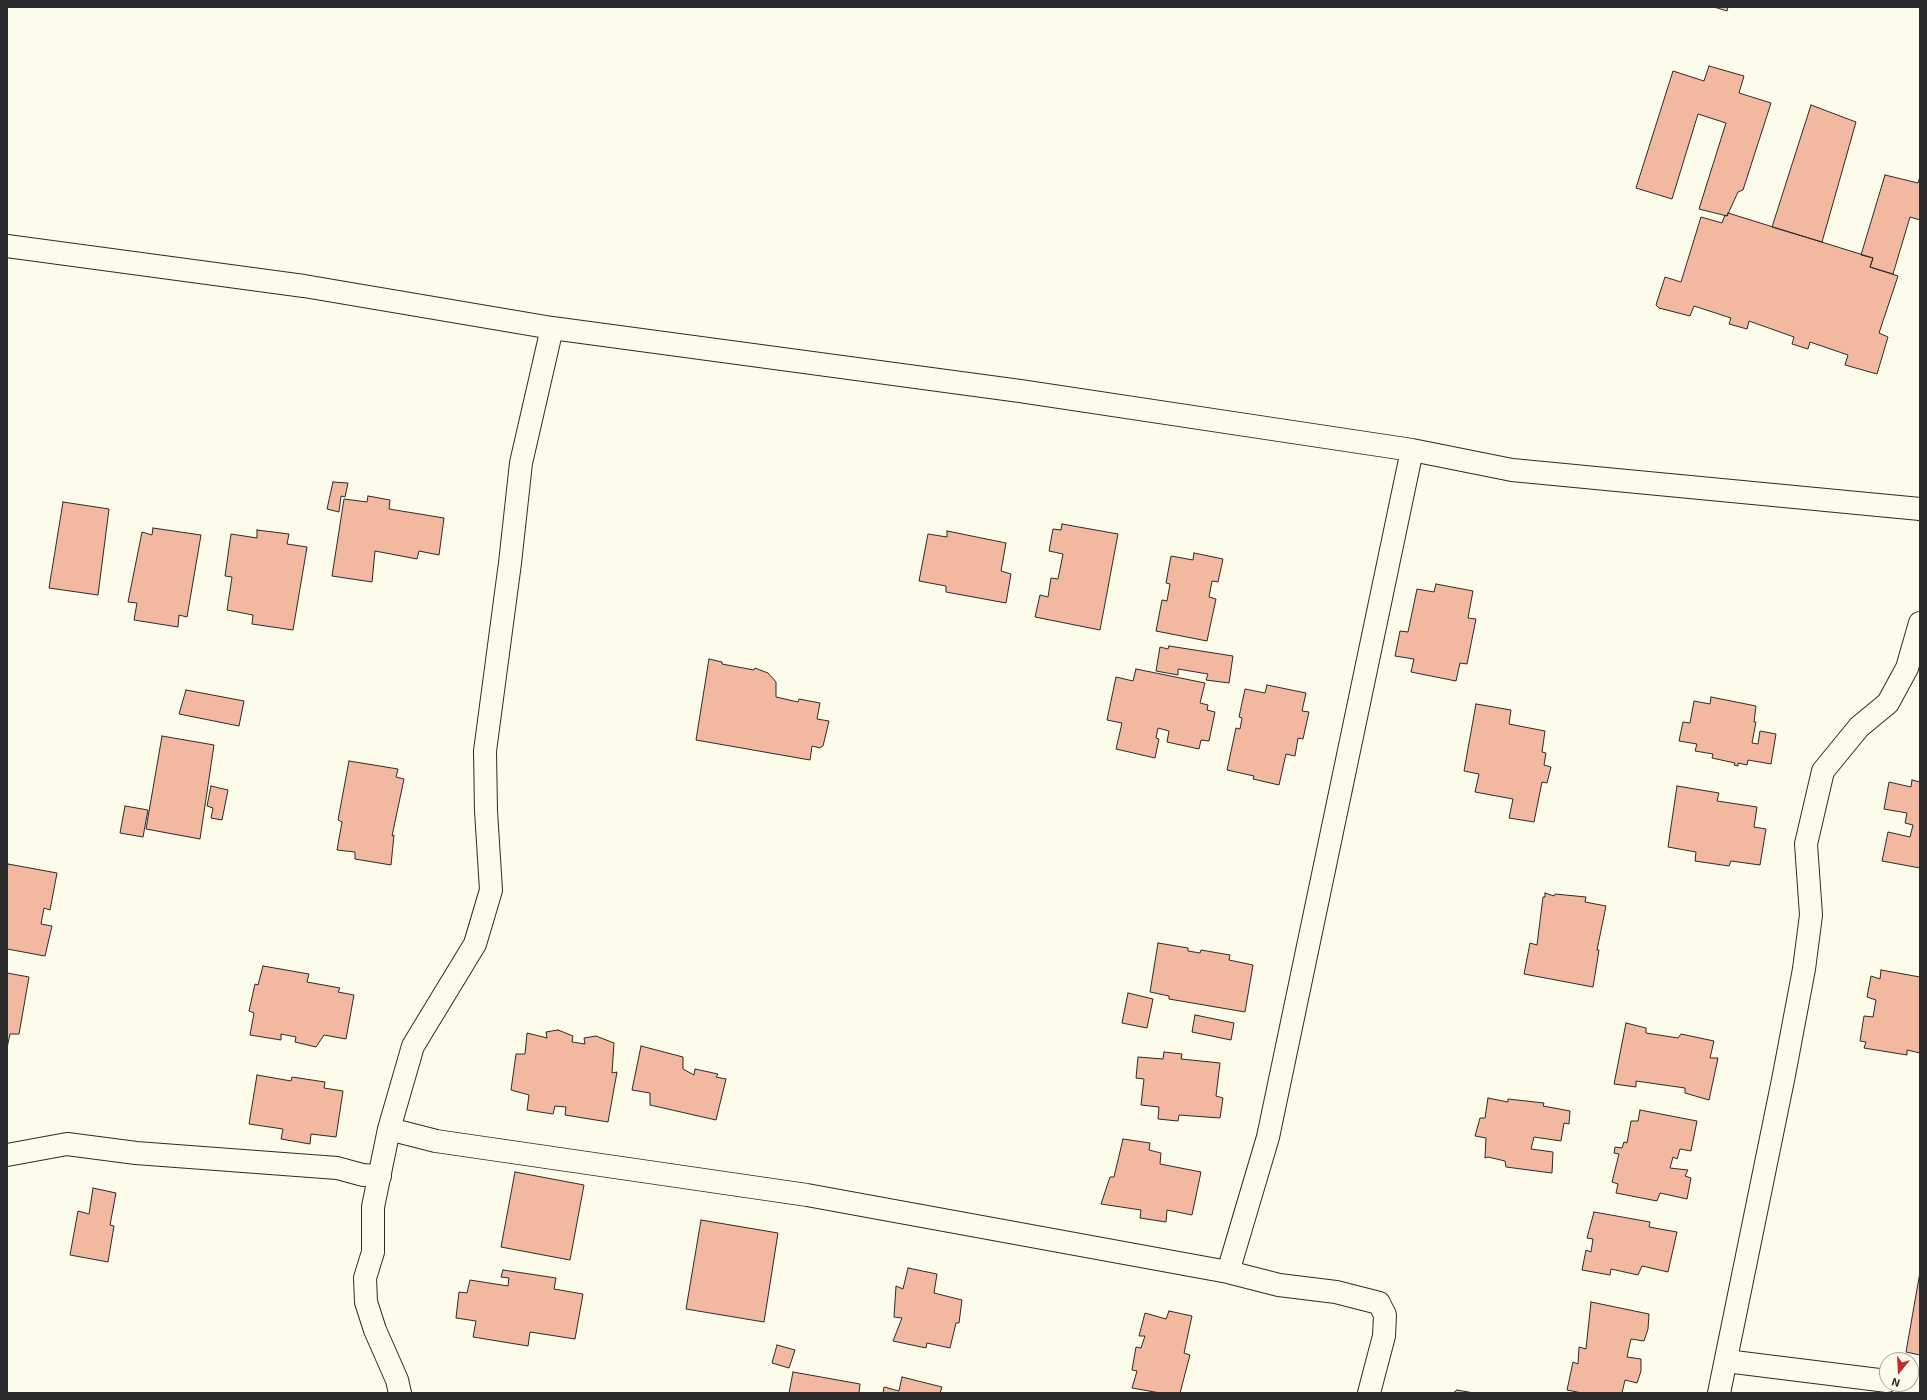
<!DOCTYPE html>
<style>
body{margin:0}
#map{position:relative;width:1927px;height:1400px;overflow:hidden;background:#fdfbea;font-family:"Exo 2",sans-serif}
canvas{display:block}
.frame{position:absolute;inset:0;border:8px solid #2b2b2b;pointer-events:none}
.north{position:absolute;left:1879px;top:1352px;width:40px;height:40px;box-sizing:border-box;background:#fdfbea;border:1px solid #a9a89e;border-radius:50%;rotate:198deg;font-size:11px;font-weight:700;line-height:16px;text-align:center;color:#2b2b2b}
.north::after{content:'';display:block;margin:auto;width:14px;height:18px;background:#c62828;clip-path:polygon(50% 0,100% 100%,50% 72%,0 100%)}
</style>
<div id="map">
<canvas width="1927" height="1400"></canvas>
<div class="frame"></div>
<div class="north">N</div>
</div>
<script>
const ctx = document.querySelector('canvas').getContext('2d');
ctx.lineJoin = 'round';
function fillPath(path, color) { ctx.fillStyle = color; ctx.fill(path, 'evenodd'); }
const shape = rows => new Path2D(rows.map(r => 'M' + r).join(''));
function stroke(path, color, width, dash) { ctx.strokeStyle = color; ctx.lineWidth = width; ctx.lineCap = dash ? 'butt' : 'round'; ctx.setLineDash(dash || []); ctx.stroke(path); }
const building = shape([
 [1714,7,1728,7,1727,11,1714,7],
 [1709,66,1744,76,1739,93,1771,103,1743,190,1738,192,1727,216,1699,209,1726,123,1698,114,1672,199,1636,188,1673,71,1704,81,1709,66],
 [1811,105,1856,122,1822,242,1772,227,1811,105],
 [1885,175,1918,183,1920,176,1920,220,1910,217,1893,274,1870,267,1873,258,1861,255,1885,175],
 [1728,213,1873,258,1870,267,1898,276,1879,333,1888,337,1877,374,1845,365,1848,355,1810,342,1808,349,1792,344,1794,337,1749,321,1747,329,1729,324,1731,318,1694,306,1690,316,1659,308,1656,305,1665,277,1681,282,1701,217,1722,223,1725,215,1727,216,1728,213],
 [333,482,348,483,345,497,341,496,339,512,327,509,333,482],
 [368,496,390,500,389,509,444,518,439,555,419,551,417,559,375,551,372,582,332,576,344,499,367,502,368,496],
 [63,502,109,509,98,595,49,588,63,502],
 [1062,524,1118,534,1100,630,1035,617,1040,595,1048,597,1051,578,1058,579,1063,554,1049,551,1053,529,1061,530,1062,524],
 [153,528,201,535,187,617,179,615,178,627,134,620,137,603,128,602,142,532,152,535,153,528],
 [257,530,289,534,287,544,307,547,293,630,252,624,253,615,227,610,232,577,225,576,231,534,257,538,257,530],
 [947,531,1006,543,1001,571,1011,574,1006,603,946,592,946,586,919,581,928,534,947,537,947,531],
 [1194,553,1223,559,1218,582,1212,581,1209,597,1216,599,1207,641,1156,631,1162,600,1167,601,1170,584,1166,583,1171,556,1193,560,1194,553],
 [1436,584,1473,591,1468,618,1476,619,1467,664,1460,663,1456,681,1411,672,1414,659,1395,656,1400,631,1408,632,1417,589,1434,592,1436,584],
 [1169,646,1233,656,1229,683,1206,680,1208,674,1178,669,1178,675,1156,671,1160,647,1168,649,1169,646],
 [709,659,722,662,722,664,754,670,755,668,768,673,776,682,776,697,798,702,799,699,820,703,817,719,829,721,823,746,820,748,812,746,810,760,696,740,709,659],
 [1136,669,1205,683,1200,703,1208,705,1207,710,1215,712,1209,741,1201,740,1199,749,1167,742,1169,731,1158,728,1156,738,1159,739,1155,758,1116,749,1122,723,1107,720,1116,677,1133,681,1136,669],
 [1267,685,1306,693,1302,711,1309,712,1303,739,1298,738,1295,756,1286,754,1279,785,1253,779,1254,776,1227,770,1236,728,1240,729,1242,718,1239,717,1245,689,1265,693,1267,685],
 [186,690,244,701,239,726,179,714,186,690],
 [1711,697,1756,706,1754,722,1756,722,1752,743,1758,744,1760,731,1776,734,1771,764,1748,760,1747,765,1738,763,1738,766,1734,765,1735,763,1712,758,1713,754,1695,751,1697,744,1679,741,1683,722,1690,723,1694,701,1710,704,1711,697],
 [1476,704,1511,710,1509,724,1545,731,1542,752,1546,753,1544,765,1551,767,1547,783,1542,782,1534,822,1509,818,1513,799,1475,792,1479,774,1464,771,1476,704],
 [162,736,214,745,200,839,146,829,162,736],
 [349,761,398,769,396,777,404,779,392,836,394,835,391,865,355,859,355,852,337,850,342,822,338,820,349,761],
 [1912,780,1920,782,1920,868,1882,861,1888,832,1910,837,1913,825,1905,823,1907,813,1884,809,1889,782,1911,787,1912,780],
 [211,786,228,790,222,820,211,818,213,808,207,806,211,786],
 [1677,786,1719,793,1717,801,1757,807,1754,827,1766,829,1760,865,1731,861,1729,866,1695,861,1696,852,1668,847,1677,786],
 [125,806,148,810,143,837,120,833,125,806],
 [8,864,57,873,50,910,44,908,41,924,52,926,45,956,7,949,7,870,8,864],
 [1545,893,1554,896,1555,894,1586,897,1585,902,1606,906,1597,950,1599,950,1593,987,1524,974,1530,943,1537,945,1543,897,1545,897,1545,893],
 [1158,943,1188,948,1188,951,1200,953,1201,950,1230,955,1229,960,1253,965,1245,1012,1169,999,1169,996,1150,992,1158,943],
 [263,966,309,974,307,982,340,988,338,992,354,995,346,1039,324,1035,316,1047,295,1042,296,1037,281,1034,281,1040,250,1035,254,1013,249,1011,255,984,258,985,263,966],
 [1881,970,1920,977,1920,1053,1907,1050,1907,1055,1864,1048,1866,1042,1860,1041,1864,1016,1873,1017,1876,1000,1867,997,1871,976,1880,979,1881,970],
 [7,973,29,977,19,1034,10,1034,7,1048,7,973],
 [1128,993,1153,999,1147,1028,1122,1023,1128,993],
 [1195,1015,1234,1023,1231,1040,1192,1032,1195,1015],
 [1626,1023,1646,1028,1646,1033,1678,1038,1681,1034,1714,1041,1710,1058,1718,1058,1709,1100,1685,1093,1685,1088,1636,1081,1636,1087,1614,1084,1626,1023],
 [558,1030,573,1036,572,1042,585,1044,584,1038,596,1036,614,1043,612,1073,617,1072,608,1122,565,1115,566,1107,555,1106,553,1114,527,1110,529,1095,511,1090,516,1054,525,1054,527,1033,547,1038,546,1032,558,1030],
 [641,1046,683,1057,683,1069,694,1075,695,1069,718,1074,716,1077,726,1079,716,1120,650,1105,650,1093,632,1090,641,1046],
 [1164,1052,1182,1054,1181,1059,1220,1063,1216,1096,1223,1098,1220,1118,1179,1115,1178,1121,1158,1119,1159,1107,1141,1105,1144,1079,1136,1078,1138,1057,1163,1059,1164,1052],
 [257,1075,291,1081,292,1077,325,1082,324,1088,343,1091,336,1137,311,1134,310,1144,281,1139,283,1129,249,1124,257,1075],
 [1488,1098,1508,1102,1508,1099,1544,1103,1543,1106,1570,1111,1569,1124,1564,1123,1561,1141,1534,1137,1531,1149,1553,1152,1552,1173,1506,1167,1505,1161,1488,1157,1485,1158,1486,1138,1475,1136,1480,1118,1485,1118,1488,1098],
 [1640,1110,1697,1121,1691,1151,1680,1149,1677,1159,1673,1157,1670,1168,1688,1170,1685,1176,1691,1178,1687,1199,1660,1193,1657,1201,1616,1193,1618,1184,1612,1182,1619,1154,1614,1153,1615,1147,1622,1148,1624,1142,1627,1143,1631,1121,1638,1121,1640,1110],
 [1123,1139,1150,1143,1149,1150,1161,1153,1160,1164,1201,1172,1192,1215,1167,1210,1166,1222,1140,1218,1141,1210,1101,1204,1110,1177,1114,1177,1123,1139],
 [515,1172,584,1185,570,1260,501,1247,515,1172],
 [93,1188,116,1193,110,1225,114,1226,108,1262,70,1255,78,1211,89,1214,93,1188],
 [1594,1212,1650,1222,1649,1227,1677,1232,1668,1272,1642,1266,1638,1275,1611,1269,1610,1275,1582,1270,1586,1250,1591,1252,1593,1239,1587,1238,1594,1212],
 [701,1220,778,1233,764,1322,686,1309,701,1220],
 [908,1268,937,1274,934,1293,962,1300,959,1323,956,1323,950,1348,927,1343,926,1348,893,1341,902,1318,894,1317,896,1286,903,1289,908,1268],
 [503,1270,556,1278,554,1289,583,1294,575,1339,530,1332,528,1346,473,1337,476,1321,456,1318,459,1292,467,1293,470,1280,508,1286,509,1278,501,1277,503,1270],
 [1920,1272,1920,1355,1906,1352,1920,1272],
 [1591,1302,1649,1314,1648,1329,1644,1341,1631,1339,1627,1357,1641,1359,1641,1371,1637,1383,1625,1380,1622,1393,1582,1393,1567,1390,1573,1362,1578,1364,1579,1347,1586,1349,1591,1302],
 [1169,1311,1192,1316,1184,1353,1190,1355,1180,1393,1160,1393,1132,1388,1137,1371,1132,1370,1136,1347,1141,1348,1145,1336,1139,1336,1145,1313,1166,1319,1169,1311],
 [777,1345,795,1350,789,1368,772,1363,777,1345],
 [793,1372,860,1384,859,1393,789,1393,793,1372],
 [902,1377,942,1387,940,1393,883,1393,884,1387,899,1391,902,1377],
 [1457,1390,1474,1393,1453,1393,1457,1390]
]);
fillPath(building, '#f2b8a0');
stroke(building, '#2b2b2b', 1);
const minor = shape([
 [7,246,304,286,552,328,1020,391,1412,450,1512,470,1920,509],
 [389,1129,436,1141,807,1195,1228,1272,1279,1285,1336,1292,1379,1303,1385,1315,1384,1336,1369,1393],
 [7,1155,67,1144,136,1153,337,1168,363,1175,380,1176],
 [1228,1272,1268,1137,1412,450],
 [1726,1361,1887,1381],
 [1908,1384,1920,1385],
 [400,1393,397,1380,375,1330,366,1302,365,1278,373,1252,373,1207,389,1129,413,1046,475,944,491,890,486,811,485,751,510,563,521,463,552,328],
 [1719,1393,1784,1075,1804,969,1811,915,1806,844,1823,771,1859,727,1888,703,1907,668,1920,623]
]);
stroke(minor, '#2b2b2b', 24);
stroke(minor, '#fdfbea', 22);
</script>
